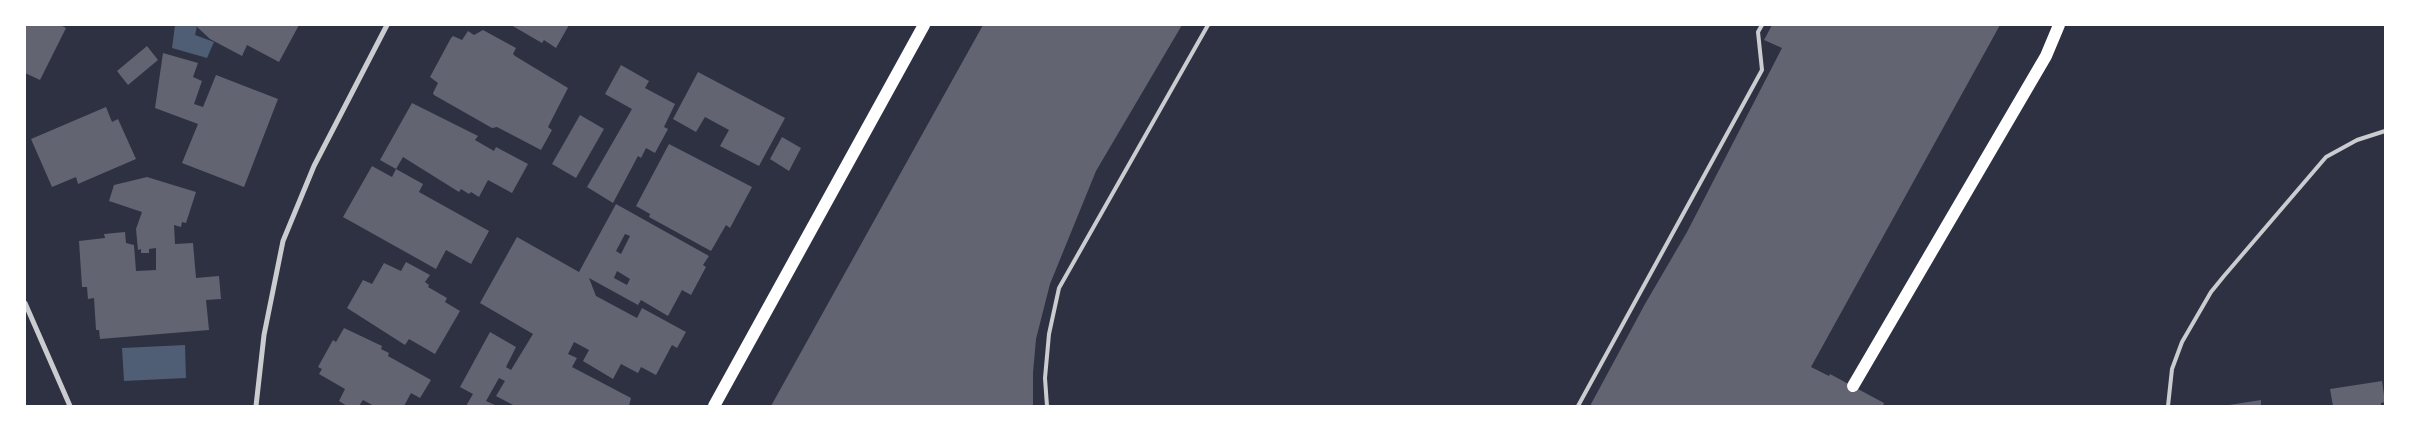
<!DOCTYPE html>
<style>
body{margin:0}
#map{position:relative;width:2410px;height:431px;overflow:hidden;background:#2d3142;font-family:"Noto Sans",sans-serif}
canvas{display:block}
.frame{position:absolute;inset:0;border:26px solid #fff;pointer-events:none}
</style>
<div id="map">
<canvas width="2410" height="431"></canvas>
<div class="frame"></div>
</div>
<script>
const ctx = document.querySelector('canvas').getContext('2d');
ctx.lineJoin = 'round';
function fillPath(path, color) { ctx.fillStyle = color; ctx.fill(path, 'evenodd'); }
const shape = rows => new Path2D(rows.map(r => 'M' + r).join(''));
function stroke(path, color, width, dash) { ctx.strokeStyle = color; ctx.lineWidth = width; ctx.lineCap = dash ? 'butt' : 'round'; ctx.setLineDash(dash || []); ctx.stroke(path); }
fillPath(shape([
 [175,25,197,26,195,35,214,42,207,58,172,48],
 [185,345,186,378,124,381,122,348]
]), '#4f5d75');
fillPath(shape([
 [25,25,60,25,66,28,40,80,25,73],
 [195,25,299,25,279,62,247,45,242,56,210,39],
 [511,25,569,25,556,48,544,40,542,43],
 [983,25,1182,25,1096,171,1050,284,1036,339,1033,373,1033,406,771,406],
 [1772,25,2000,25,1811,367,1829,376,1830,374,1884,403,1883,406,1590,406,1645,304,1687,232,1782,48,1764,40],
 [483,30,516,48,513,54,515,56,568,88,548,127,552,130,541,150,497,127,492,128,434,95,433,93,438,83,430,77,451,38,453,36,462,40,468,31,474,35],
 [147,46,158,60,128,85,117,71],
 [163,53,198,63,193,77,202,81,194,104,203,107,216,75,278,99,244,187,182,163,198,124,155,108],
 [621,65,649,81,645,88,675,104,664,127,668,129,655,153,646,148,641,158,638,156,613,203,587,187,632,109,605,94],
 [698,72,785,118,759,166,720,146,729,130,705,117,696,132,673,119],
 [412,103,478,136,475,140,494,151,496,147,528,164,512,193,488,180,479,197,471,192,469,194,461,189,459,192,403,157,396,169,380,160],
 [106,107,112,122,118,119,136,159,78,184,76,177,52,187,31,139],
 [580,115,604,129,576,178,552,164],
 [782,137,801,148,789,171,770,159],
 [669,144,752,187,730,228,726,225,711,251,649,217,650,214,636,206],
 [372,166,392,177,396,169,423,184,419,192,489,231,471,264,446,250,436,269,343,217],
 [147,177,196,192,186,223,182,222,181,227,174,225,175,244,193,243,196,278,219,276,221,299,206,300,209,330,100,339,99,330,96,330,94,298,88,299,87,287,82,287,79,241,105,238,104,234,125,232,126,243,134,245,136,271,156,270,156,248,149,249,149,253,141,253,141,249,138,250,136,229,142,212,109,201,114,185],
 [616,204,709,256,703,265,706,267,691,295,682,290,668,316,641,300,638,305,589,278,596,296,637,318,642,308,686,332,677,348,672,345,656,375,641,367,638,373,621,364,613,379,583,361,589,350,574,342,568,354,577,358,572,367,631,398,629,406,515,406,496,396,505,381,499,378,486,401,497,406,466,406,473,394,460,387,490,332,516,347,506,367,511,370,533,334,480,303,517,237,579,272],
 [625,234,630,236,621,254,616,251],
 [617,271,630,279,627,285,614,278],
 [406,262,430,275,425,282,429,285,428,287,447,298,445,302,460,311,435,354,409,339,405,345,347,308,363,280,372,284,384,263,401,271],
 [344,328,382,346,381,349,389,353,388,356,431,380,420,398,411,393,404,406,374,406,363,400,359,406,347,406,339,401,345,389,319,374,322,369,318,367,333,340,336,342],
 [2382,381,2385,402,2381,403,2381,406,2333,406,2330,389],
 [2261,400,2261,406,2230,406,2229,405]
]), '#626471');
stroke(shape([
 [1047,406,1045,378,1049,334,1059,288,1208,25],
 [1578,406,1762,70,1758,32,1762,25],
 [2168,406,2172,369,2182,342,2211,292,2224,276,2326,157,2357,140,2385,131]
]), '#caccd0', 4);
stroke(shape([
 [25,303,70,406],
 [256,406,264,335,283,241,314,166,387,25]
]), '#caccd0', 5);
stroke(shape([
 [1853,386,2046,56,2059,25],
 [714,406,924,25]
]), '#fff', 12);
</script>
